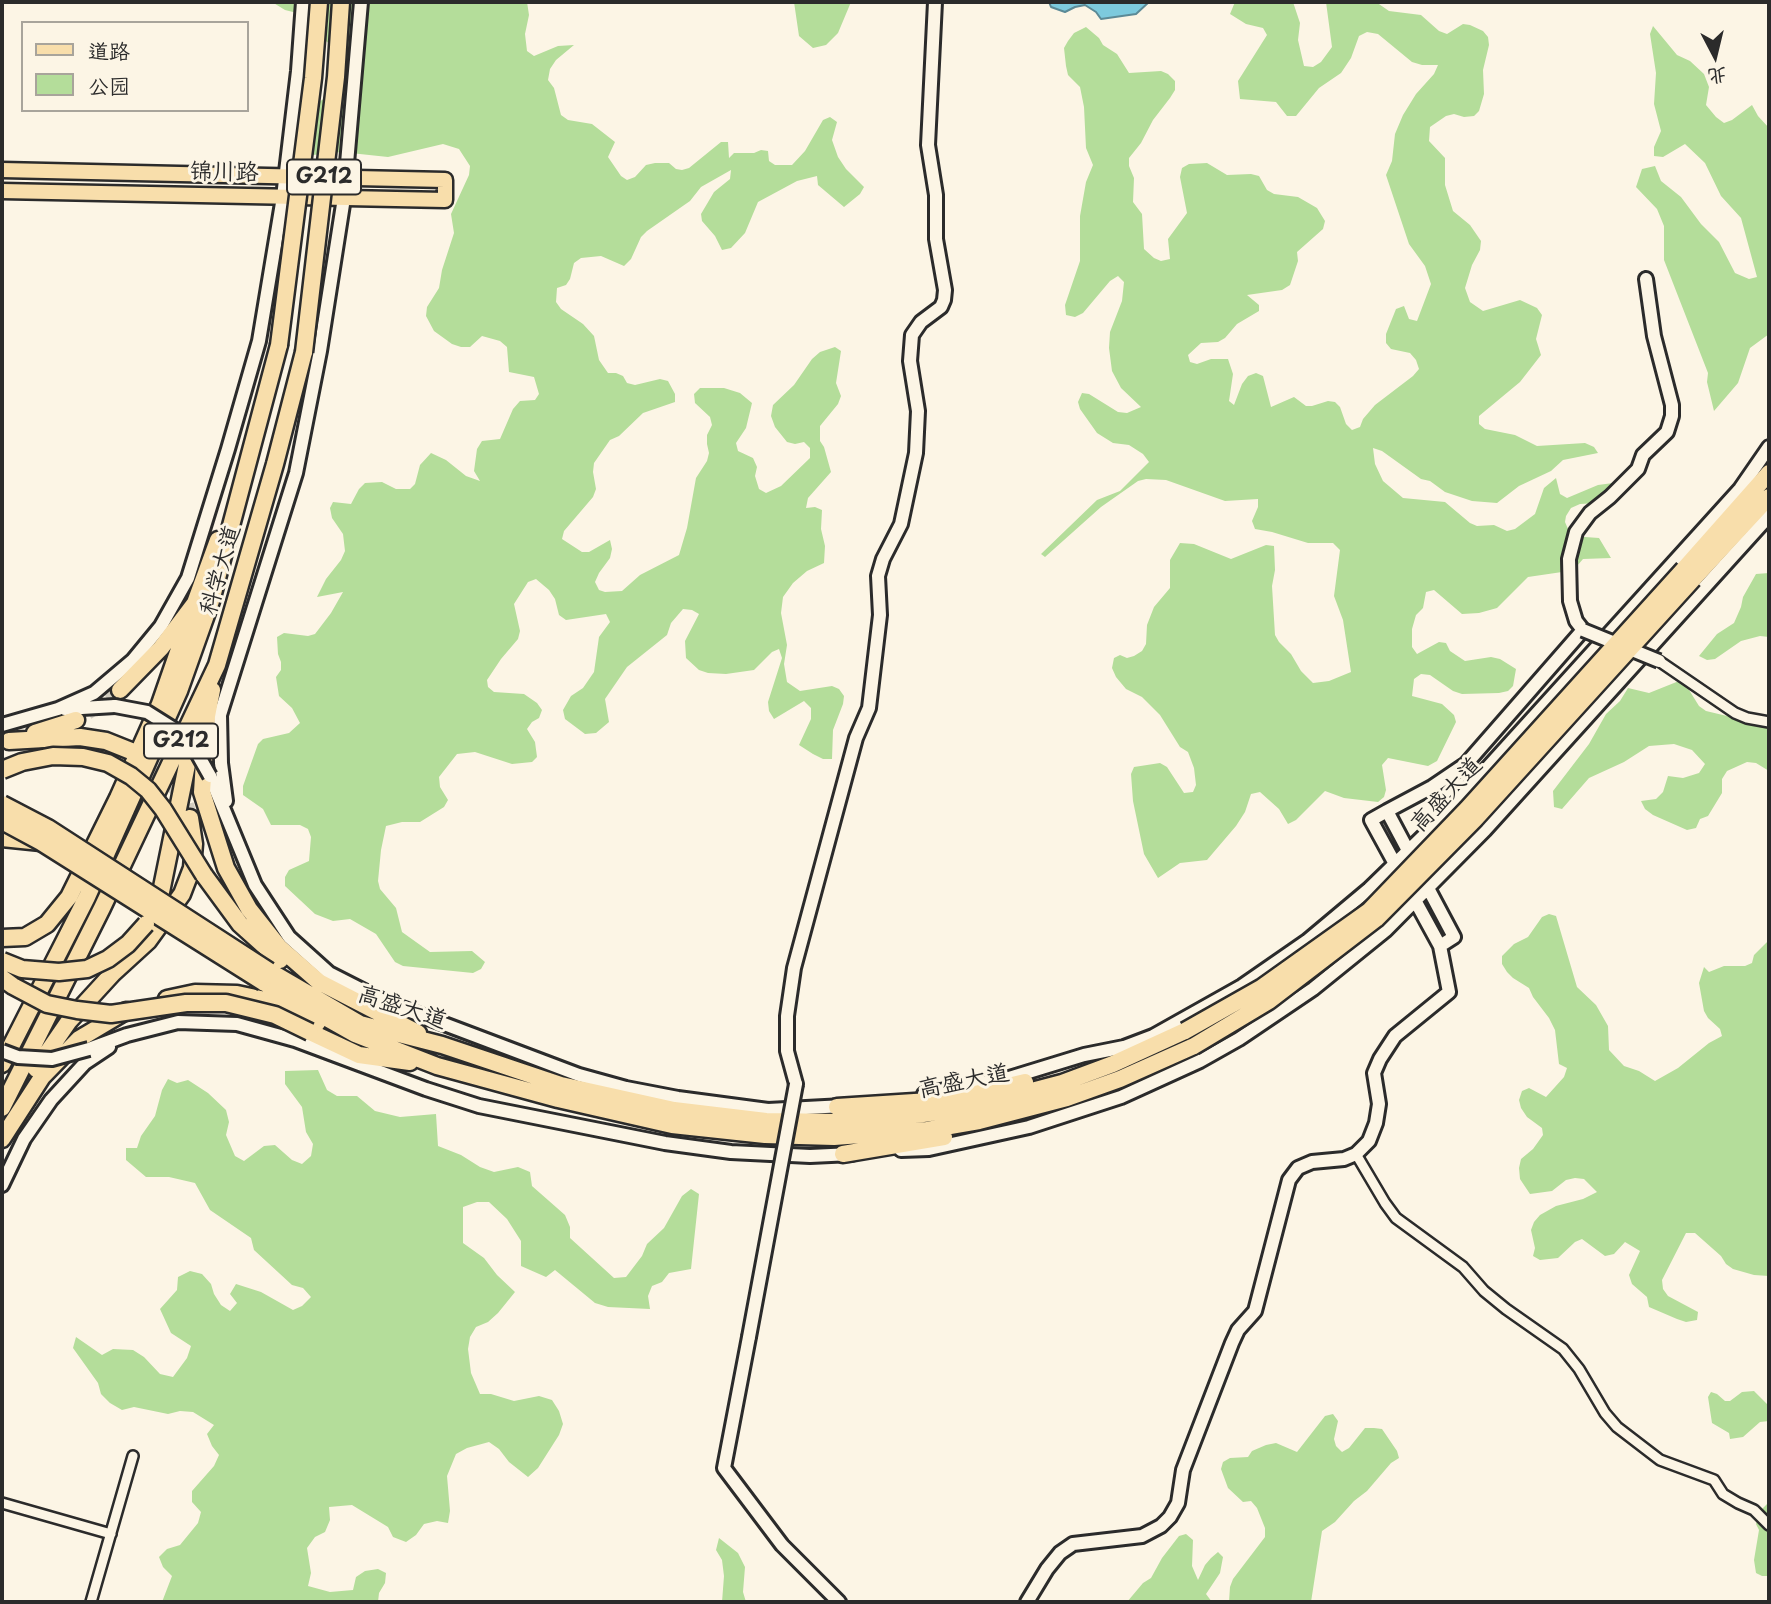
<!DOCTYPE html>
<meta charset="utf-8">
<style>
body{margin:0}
#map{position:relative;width:1771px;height:1604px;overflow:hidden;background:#fcf5e5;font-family:"Playpen Sans","LXGW WenKai TC",sans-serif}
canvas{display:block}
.frame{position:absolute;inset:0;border:4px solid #2b2b2b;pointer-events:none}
.legend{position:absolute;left:21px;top:21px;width:228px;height:91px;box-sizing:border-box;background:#fcf5e5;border:2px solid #a8a49b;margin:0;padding:9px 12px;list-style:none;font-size:21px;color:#2b2b2b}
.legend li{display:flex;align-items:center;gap:14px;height:35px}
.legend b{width:35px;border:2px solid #a8a49b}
.north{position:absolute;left:1680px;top:21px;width:70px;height:70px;-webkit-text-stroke:5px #fcf5e5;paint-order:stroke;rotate:173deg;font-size:19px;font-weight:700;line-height:28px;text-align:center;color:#2b2b2b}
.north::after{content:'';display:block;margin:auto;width:24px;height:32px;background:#2b2b2b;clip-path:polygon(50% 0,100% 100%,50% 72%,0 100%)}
</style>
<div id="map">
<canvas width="1771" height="1604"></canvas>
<div class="frame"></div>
<ul class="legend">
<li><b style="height:9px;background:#f8deab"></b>道路</li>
<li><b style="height:19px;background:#b4dd9a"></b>公园</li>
</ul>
<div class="north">北</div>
</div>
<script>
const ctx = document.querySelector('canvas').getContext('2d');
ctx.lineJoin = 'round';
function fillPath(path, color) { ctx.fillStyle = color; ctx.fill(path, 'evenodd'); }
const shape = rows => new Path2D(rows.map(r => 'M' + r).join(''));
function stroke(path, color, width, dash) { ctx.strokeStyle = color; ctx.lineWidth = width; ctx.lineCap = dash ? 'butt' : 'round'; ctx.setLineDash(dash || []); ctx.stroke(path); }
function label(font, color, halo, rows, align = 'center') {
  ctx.font = font + ' "Playpen Sans","LXGW WenKai TC",sans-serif'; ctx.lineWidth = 6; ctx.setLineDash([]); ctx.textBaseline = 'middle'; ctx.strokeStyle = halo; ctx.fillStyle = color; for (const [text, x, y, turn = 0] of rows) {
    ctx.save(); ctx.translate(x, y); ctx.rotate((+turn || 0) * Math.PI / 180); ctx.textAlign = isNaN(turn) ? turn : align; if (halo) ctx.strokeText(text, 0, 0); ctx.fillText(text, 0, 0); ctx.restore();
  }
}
fillPath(shape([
 [272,2,527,2,529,15,525,34,527,51,534,56,558,46,574,45,556,60,550,69,548,80,554,88,561,115,568,120,592,124,615,142,608,157,621,176,627,180,635,177,646,165,655,163,669,163,676,169,682,170,689,168,721,142,728,142,729,158,734,153,754,153,761,150,768,151,769,161,775,165,792,165,805,151,823,120,830,117,837,122,832,140,838,157,846,169,864,187,860,194,844,207,818,185,817,176,797,181,758,202,745,233,731,248,722,250,715,236,702,221,701,214,714,192,730,179,731,170,701,187,690,201,647,231,641,237,631,259,624,266,601,256,581,258,574,263,570,279,566,285,557,288,556,302,561,309,583,324,594,336,599,360,608,373,616,373,623,376,627,383,635,385,660,379,668,381,675,394,675,402,643,413,619,436,610,440,594,463,593,472,596,489,593,497,564,531,562,539,582,552,589,552,610,540,612,549,610,558,599,573,595,582,599,590,605,592,622,591,640,575,679,555,687,528,696,478,707,461,709,453,707,444,707,435,712,425,710,417,695,403,694,394,700,388,724,388,740,393,752,403,746,428,736,443,738,451,753,458,757,467,755,476,759,489,766,493,781,486,810,458,810,448,804,442,795,444,787,442,775,427,771,416,773,405,794,385,812,359,820,352,835,347,841,351,836,383,841,396,838,404,820,426,820,441,824,447,831,472,808,498,806,508,815,507,822,510,821,529,825,546,824,563,807,571,793,583,783,597,781,613,787,645,784,664,787,682,800,691,832,686,839,689,844,696,843,704,833,730,832,759,823,759,813,754,799,745,811,719,811,708,804,701,774,719,769,711,768,702,782,658,779,649,772,652,754,670,726,674,708,673,699,670,686,658,685,641,699,614,692,610,683,609,671,623,667,635,627,667,605,699,609,722,596,733,585,734,565,719,563,710,571,696,583,688,594,672,599,637,610,622,606,614,566,620,559,615,555,599,549,590,536,579,528,582,514,604,520,631,518,639,501,659,487,680,488,687,494,692,524,694,537,703,542,710,539,718,532,722,527,729,535,742,537,757,532,762,512,764,475,752,457,754,439,777,440,787,448,800,444,807,420,822,402,822,386,826,381,850,378,881,380,889,396,908,402,932,430,952,472,951,485,962,481,969,473,973,403,966,395,962,376,934,350,919,333,921,315,914,285,886,285,877,289,870,309,861,311,837,308,829,300,825,271,825,263,809,243,795,243,786,258,744,263,739,289,733,300,723,292,708,279,696,276,677,281,670,281,662,278,654,277,637,284,633,308,636,315,634,331,613,343,592,317,597,326,579,341,560,345,551,343,534,332,518,330,508,333,502,351,504,359,489,365,483,382,482,396,489,410,489,415,484,420,465,431,453,446,460,466,476,480,481,474,471,477,449,482,441,500,439,513,409,520,401,535,400,539,394,534,377,509,372,507,347,500,341,482,336,470,347,461,347,452,344,434,331,426,316,427,307,439,288,442,270,454,233,451,214,469,175,470,166,459,149,443,144,388,157,341,152,294,157,288,151,298,119,327,96,331,45,304,24,301,14,285,10],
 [794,2,851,2,838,33,826,45,813,48,799,36],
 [1235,2,1293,2,1300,23,1298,40,1304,66,1313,67,1321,62,1332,47,1326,2,1376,2,1389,11,1421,15,1439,31,1447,34,1463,24,1470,25,1483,31,1488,37,1489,45,1483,70,1484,94,1479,111,1474,116,1464,117,1454,114,1446,116,1430,127,1429,141,1445,158,1445,185,1453,211,1470,225,1481,241,1480,250,1472,265,1465,288,1470,302,1483,311,1520,300,1537,308,1542,315,1536,339,1541,355,1520,382,1479,416,1479,424,1485,429,1515,435,1537,446,1585,443,1594,447,1598,453,1563,460,1551,471,1519,486,1497,503,1472,501,1445,492,1430,481,1421,479,1382,451,1373,448,1375,464,1383,481,1403,498,1445,502,1470,523,1477,526,1494,525,1507,531,1515,529,1535,514,1544,488,1556,478,1560,494,1567,498,1598,485,1613,483,1614,492,1598,503,1580,504,1571,508,1566,516,1565,522,1571,536,1599,538,1611,558,1583,559,1577,566,1562,572,1528,577,1497,608,1479,613,1462,614,1434,590,1426,592,1423,608,1416,615,1412,629,1412,647,1417,654,1439,642,1446,643,1450,651,1465,661,1491,657,1500,659,1516,669,1513,686,1508,691,1499,693,1462,694,1453,691,1430,675,1421,674,1414,679,1412,696,1442,704,1454,715,1456,722,1437,761,1428,766,1388,758,1382,765,1386,790,1384,797,1378,802,1344,798,1325,791,1296,820,1288,824,1279,809,1260,792,1251,794,1245,812,1236,826,1207,860,1180,863,1158,878,1144,854,1133,801,1131,774,1134,767,1160,763,1167,767,1184,793,1193,792,1196,785,1194,768,1188,752,1180,747,1160,715,1142,697,1126,689,1116,677,1112,668,1114,658,1120,655,1127,658,1134,656,1142,651,1146,644,1147,625,1154,607,1170,588,1170,560,1180,543,1194,544,1231,559,1266,545,1274,546,1275,570,1272,586,1275,635,1279,642,1291,654,1301,671,1313,683,1329,681,1351,672,1343,620,1334,596,1340,550,1333,543,1308,543,1272,532,1255,529,1252,521,1258,507,1258,499,1225,501,1166,480,1146,479,1138,481,1101,507,1045,557,1041,554,1097,500,1120,491,1149,462,1143,454,1129,445,1113,443,1097,433,1080,409,1078,402,1082,393,1089,394,1118,412,1127,413,1141,407,1121,388,1112,371,1109,348,1110,332,1122,301,1124,282,1118,276,1110,281,1083,313,1075,317,1066,315,1065,305,1080,261,1080,216,1086,182,1093,165,1086,148,1084,107,1080,87,1068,75,1066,66,1064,48,1068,41,1074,33,1086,27,1099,38,1103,45,1117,54,1129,73,1161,71,1168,74,1175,81,1175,90,1170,98,1153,120,1141,143,1129,158,1129,166,1134,178,1133,202,1142,214,1144,249,1154,258,1161,261,1170,259,1168,239,1187,213,1180,177,1182,168,1189,164,1207,163,1227,175,1251,174,1259,176,1267,190,1274,194,1298,197,1317,208,1325,221,1323,229,1297,252,1298,261,1290,285,1282,290,1247,295,1259,305,1259,311,1237,324,1225,338,1218,342,1201,343,1188,355,1190,362,1197,364,1211,359,1228,359,1233,374,1229,401,1234,405,1242,384,1248,376,1256,373,1263,376,1271,407,1294,397,1306,406,1312,406,1328,401,1335,402,1340,407,1346,424,1352,430,1360,427,1363,419,1375,405,1413,376,1419,369,1416,360,1410,353,1391,349,1386,343,1386,334,1396,309,1404,306,1409,319,1417,321,1431,284,1425,266,1409,244,1386,175,1392,161,1395,134,1403,115,1416,94,1434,74,1438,65,1422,65,1412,62,1378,34,1367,32,1359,36,1351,58,1341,73,1319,88,1296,116,1287,116,1276,102,1240,99,1238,81,1267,35,1263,28,1246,24,1230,14],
 [1653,26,1677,55,1690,61,1704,74,1709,87,1706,105,1716,117,1724,123,1732,120,1752,105,1758,116,1769,128,1769,334,1750,348,1738,383,1714,411,1707,382,1708,373,1664,260,1664,226,1657,209,1636,187,1642,169,1655,166,1661,181,1681,197,1701,224,1719,242,1735,273,1749,279,1757,277,1741,218,1721,196,1705,163,1685,144,1663,157,1654,156,1654,147,1661,131,1654,104,1656,73,1650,34],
 [1769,573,1769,637,1760,636,1741,641,1715,659,1707,660,1699,656,1717,634,1734,623,1741,607,1743,597,1756,574],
 [1679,681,1686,685,1699,706,1706,711,1769,726,1769,771,1756,763,1747,762,1727,771,1722,779,1722,793,1708,816,1700,819,1696,828,1687,830,1653,815,1645,809,1641,801,1656,799,1663,792,1668,776,1683,778,1699,773,1705,764,1692,750,1674,744,1649,746,1624,762,1589,778,1562,809,1554,807,1553,791,1589,744,1606,714,1620,701,1628,688,1649,693],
 [1549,914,1556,916,1577,987,1596,1005,1608,1026,1609,1050,1624,1066,1639,1071,1655,1081,1678,1068,1709,1043,1722,1036,1720,1029,1708,1018,1704,1011,1699,983,1704,967,1709,972,1724,966,1745,966,1752,963,1754,955,1769,940,1769,1276,1754,1275,1733,1269,1726,1264,1721,1256,1695,1233,1686,1233,1662,1280,1663,1289,1668,1296,1698,1312,1697,1320,1686,1322,1677,1319,1649,1307,1647,1297,1632,1284,1629,1275,1640,1251,1625,1242,1614,1254,1605,1256,1582,1239,1575,1242,1558,1258,1540,1260,1533,1256,1535,1248,1531,1230,1534,1222,1540,1215,1556,1206,1583,1199,1597,1192,1584,1179,1575,1178,1566,1180,1552,1191,1530,1194,1520,1179,1519,1168,1521,1159,1533,1149,1543,1135,1542,1128,1527,1117,1521,1108,1519,1100,1522,1091,1529,1088,1546,1097,1564,1077,1567,1068,1559,1064,1555,1030,1549,1018,1533,997,1529,988,1513,978,1507,972,1502,964,1502,956,1514,944,1528,937,1542,917],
 [318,1070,327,1090,337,1096,357,1096,375,1111,400,1117,436,1114,438,1146,461,1155,480,1167,494,1172,518,1167,530,1172,532,1186,565,1215,570,1227,570,1238,614,1278,626,1277,642,1256,647,1244,664,1228,682,1196,691,1189,699,1194,691,1269,669,1273,662,1282,652,1286,648,1296,650,1309,608,1307,595,1303,555,1270,546,1277,521,1266,521,1241,507,1219,489,1202,477,1202,463,1207,463,1243,484,1258,497,1275,515,1292,498,1313,488,1322,476,1327,470,1337,468,1349,471,1373,480,1394,491,1394,514,1401,539,1396,552,1400,559,1411,563,1424,559,1435,538,1468,528,1477,509,1462,499,1449,489,1442,467,1448,456,1454,447,1476,450,1511,448,1523,437,1521,424,1524,416,1535,406,1542,393,1537,388,1527,352,1505,329,1507,330,1520,325,1532,315,1537,307,1548,311,1573,308,1586,330,1592,353,1590,356,1577,365,1571,378,1569,386,1573,385,1583,379,1593,378,1602,162,1602,172,1576,163,1567,159,1557,167,1549,180,1545,198,1523,201,1512,192,1502,192,1491,214,1466,219,1455,212,1446,207,1434,214,1425,193,1412,180,1411,168,1414,134,1407,122,1410,110,1403,101,1394,98,1383,73,1348,76,1337,102,1355,113,1349,133,1350,144,1357,160,1374,173,1377,187,1358,191,1346,171,1333,160,1309,177,1290,178,1277,190,1271,202,1274,211,1284,214,1294,221,1305,230,1311,237,1303,230,1294,236,1284,261,1292,293,1310,302,1306,311,1297,303,1288,292,1285,254,1250,251,1238,210,1210,195,1183,169,1177,146,1177,126,1160,126,1148,137,1148,141,1136,155,1116,162,1090,168,1079,177,1083,188,1080,208,1093,226,1110,229,1122,226,1135,235,1156,244,1161,264,1146,275,1145,292,1160,302,1164,311,1156,313,1144,306,1132,302,1107,285,1084,285,1071],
 [1754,1391,1769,1406,1769,1421,1760,1422,1743,1437,1730,1439,1729,1433,1712,1423,1708,1397,1711,1392,1717,1394,1725,1401,1730,1401,1742,1392],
 [1333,1414,1338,1421,1334,1439,1336,1446,1342,1452,1349,1448,1365,1428,1374,1428,1382,1429,1397,1451,1399,1458,1391,1463,1367,1491,1354,1501,1335,1522,1322,1531,1311,1602,1229,1602,1230,1587,1233,1579,1265,1537,1265,1528,1257,1508,1251,1501,1243,1502,1228,1488,1221,1469,1223,1462,1230,1458,1248,1457,1252,1451,1266,1445,1276,1443,1297,1452,1325,1416],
 [1769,1502,1769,1576,1762,1576,1756,1573,1754,1560,1759,1530,1756,1524,1760,1511],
 [1186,1534,1193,1540,1192,1566,1198,1580,1205,1565,1211,1558,1218,1552,1223,1557,1220,1573,1206,1594,1212,1602,1127,1602,1143,1583,1151,1578,1162,1558,1179,1536],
 [719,1538,738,1553,745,1567,743,1592,746,1602,722,1602,724,1576,722,1560,716,1550]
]), '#b4dd9a');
const water = shape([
 [1049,2,1149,2,1136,14,1101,19,1096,12,1085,5,1075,7,1065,12,1051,7,1049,2]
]);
fillPath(water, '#7dcadd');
stroke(water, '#5c8a96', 2);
stroke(shape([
 [87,712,120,690],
 [137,754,152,763,168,779,183,796,190,818]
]), '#d2cdc0', 16, [16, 8]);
const street = shape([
 [1659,661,1735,713,1747,718,1769,722],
 [1356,1154,1385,1203,1396,1218,1463,1267,1484,1291,1506,1309,1563,1349,1579,1369,1605,1413,1617,1427,1660,1460,1714,1480,1723,1494,1738,1503,1754,1510,1769,1525],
 [2,1503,111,1534],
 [91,1602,133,1456]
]);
const secondary = shape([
 [65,709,115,706],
 [2,725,58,709,94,693,133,660,161,626,188,578,228,449,259,341,283,197,298,71,303,2],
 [210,776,255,885,289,937,329,973,386,1002,579,1075,626,1088,678,1098,768,1110,844,1106],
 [226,801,221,763,220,715,296,473,320,351,344,198,361,2],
 [1387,811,1432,787,1466,764,1583,630,1576,621,1570,601,1569,559,1576,532,1590,513,1610,497,1638,469,1643,455,1667,432,1672,416,1672,405,1654,336,1646,279],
 [1387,811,1454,937,1440,946,1371,820,1387,811],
 [89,1049,127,1035,178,1022,237,1024,295,1040,426,1089,479,1106,665,1143,731,1152,810,1156,852,1154],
 [796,1084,787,1051,787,1016,794,968,856,738,869,708,880,615,878,576,883,559,901,524,916,453,918,411,910,361,912,335,921,322,941,307,944,300,945,290,936,239,936,195,928,145,935,2],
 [924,1094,1009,1078,1084,1055,1124,1047,1153,1036,1242,986,1307,941,1369,889,1443,817,1740,489,1769,447],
 [901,1150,929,1149,1029,1127,1121,1097,1200,1061,1239,1039,1313,989,1386,930,1485,830,1769,516],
 [2,1185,24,1139,51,1100,85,1063,109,1047],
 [749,1337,724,1468,782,1545,839,1602],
 [1027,1602,1047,1569,1060,1553,1073,1544,1142,1536,1161,1526,1170,1517,1178,1503,1183,1470,1232,1343,1238,1330,1255,1311,1289,1180,1298,1168,1312,1162,1344,1159,1356,1154,1369,1141,1376,1123,1379,1104,1374,1073,1380,1059,1395,1036,1449,992,1440,946]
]);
const primary = shape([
 [2,170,445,180,445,200,2,191]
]);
const highway = shape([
 [1684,569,1769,473],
 [1693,579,1769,497],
 [120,690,161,648,195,603,218,540],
 [212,690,207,716,202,792,226,868,249,909,279,947,319,982,418,1033],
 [35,733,76,720],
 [9,741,80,737,106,741,131,751],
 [2,838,41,842],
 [204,875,240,924,280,960],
 [153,909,161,892,188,760,198,735],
 [2,938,25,937,47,924,69,897,118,798,160,704,195,603],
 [269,971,360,1024,442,1045,561,1085,674,1110,766,1121,839,1122,923,1114,975,1106,1062,1083,1113,1064,1185,1031],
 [263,982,355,1034,437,1066,558,1099,672,1125,765,1135,834,1137,927,1130,979,1121,1067,1098,1120,1079,1194,1046],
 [167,999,195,993,237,994,270,1001,317,1023],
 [310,1032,359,1055,410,1062],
 [2,1064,87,897,179,691,211,601,279,345],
 [36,1069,69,1021,113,973,148,941,182,894,192,868,194,844,190,818],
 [837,1107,930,1101,971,1095,1025,1082],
 [2,1108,102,908,217,665,275,464,304,352],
 [2,1139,42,1077,79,1039,126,1011],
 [843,1154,944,1137]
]);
stroke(street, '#2b2b2b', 14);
stroke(secondary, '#2b2b2b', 18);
stroke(primary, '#2b2b2b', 19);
stroke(highway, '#2b2b2b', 21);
stroke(street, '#fcf5e5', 9);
stroke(secondary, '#fcf5e5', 12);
stroke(primary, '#f8deab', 14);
stroke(highway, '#f8deab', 16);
const secondaryBridge = shape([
 [1583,630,1659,661],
 [115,706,147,712,174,729,197,753,210,776],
 [2,1051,18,1057,52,1059,89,1049],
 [749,1337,796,1084]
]);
const highwayBridge = shape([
 [279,345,313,78,319,2],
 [304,352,336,77,341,2],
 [2,770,22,762,53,756,83,757,108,763,131,776,148,790,163,809,204,875],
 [2,804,48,828,269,971],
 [2,821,41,842,263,982],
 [2,961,22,969,59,972,87,969,108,959,128,944,146,924],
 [2,978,13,986,47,1004,77,1010,111,1014,186,1003,226,1003,275,1015,310,1032],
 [1185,1031,1261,988,1369,911,1467,809,1684,569],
 [1194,1046,1269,1001,1376,919,1475,819,1693,579]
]);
stroke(secondaryBridge, '#2b2b2b', 18, []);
stroke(highwayBridge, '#2b2b2b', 21, []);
stroke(secondaryBridge, '#fcf5e5', 12);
stroke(highwayBridge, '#f8deab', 16);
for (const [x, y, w] of [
 [324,177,74],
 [181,741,74]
]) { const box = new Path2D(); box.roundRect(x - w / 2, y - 17.5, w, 35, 5); ctx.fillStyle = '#fcf5e5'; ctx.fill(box); stroke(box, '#2b2b2b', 2); }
label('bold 21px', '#2b2b2b', null, [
 ["G212",324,177],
 ["G212",181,741]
]);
label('23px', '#2b2b2b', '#fcf5e5', [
 ["锦川路",224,173,1],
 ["科学大道",221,570,-74],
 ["高盛大道",1447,795,-47],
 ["高盛大道",402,1008,18],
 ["高盛大道",964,1082,-11]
]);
</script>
